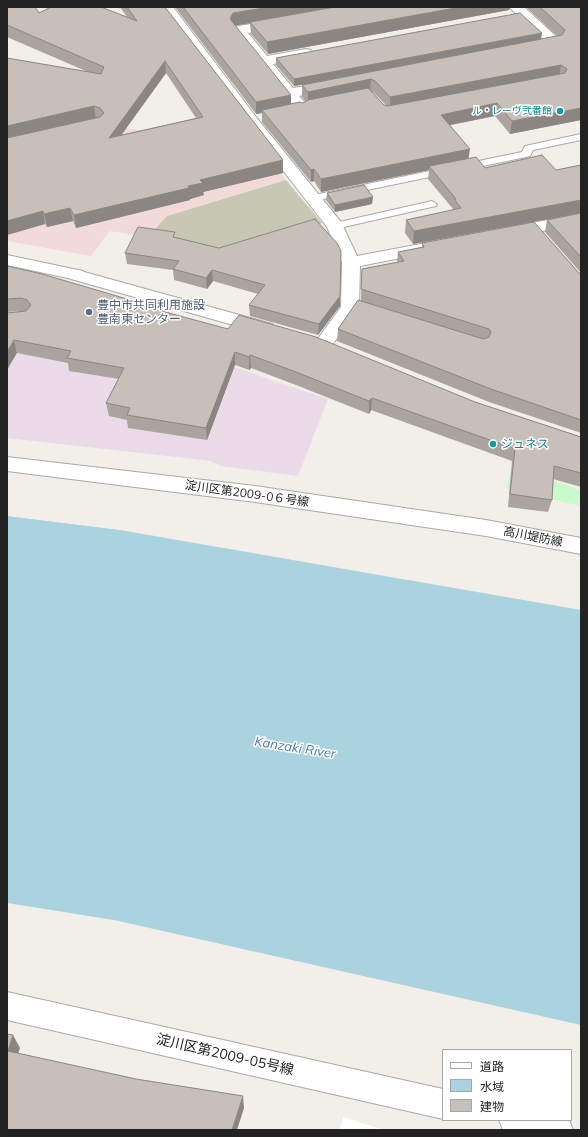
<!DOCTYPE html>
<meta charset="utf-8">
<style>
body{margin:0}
#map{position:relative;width:588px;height:1137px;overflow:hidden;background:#f2efe9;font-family:Mulish,"Noto Sans JP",sans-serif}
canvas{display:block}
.frame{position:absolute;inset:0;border:8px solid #222;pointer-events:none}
.legend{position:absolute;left:442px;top:1049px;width:130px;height:72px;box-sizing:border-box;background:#fff;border:1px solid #a7a7a7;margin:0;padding:5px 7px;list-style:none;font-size:12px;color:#222}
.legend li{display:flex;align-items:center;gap:8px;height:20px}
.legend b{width:20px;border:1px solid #a7a7a7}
</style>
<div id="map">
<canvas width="588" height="1137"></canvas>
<div class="frame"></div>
<ul class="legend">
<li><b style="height:5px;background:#fff"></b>道路</li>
<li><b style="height:11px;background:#aad3df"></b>水域</li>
<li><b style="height:11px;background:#c7bfb8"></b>建物</li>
</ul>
</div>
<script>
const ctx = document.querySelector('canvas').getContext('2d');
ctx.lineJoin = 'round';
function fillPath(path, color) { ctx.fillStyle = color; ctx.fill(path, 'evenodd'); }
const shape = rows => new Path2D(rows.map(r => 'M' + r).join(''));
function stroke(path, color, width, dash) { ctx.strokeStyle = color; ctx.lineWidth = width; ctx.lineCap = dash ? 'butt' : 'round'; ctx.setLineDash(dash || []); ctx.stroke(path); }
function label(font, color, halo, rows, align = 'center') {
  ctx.font = font + ' Mulish,"Noto Sans JP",sans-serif'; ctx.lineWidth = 3; ctx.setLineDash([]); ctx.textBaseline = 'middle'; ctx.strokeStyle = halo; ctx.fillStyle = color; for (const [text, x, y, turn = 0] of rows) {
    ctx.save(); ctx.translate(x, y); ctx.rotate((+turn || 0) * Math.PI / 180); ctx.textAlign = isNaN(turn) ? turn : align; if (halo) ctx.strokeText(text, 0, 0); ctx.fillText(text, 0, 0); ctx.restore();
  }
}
fillPath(shape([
 [239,119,286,180,167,216,148,237,110,231,91,256,7,241,7,148,106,125,168,135]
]), '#f2dad9');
fillPath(shape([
 [7,325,129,336,237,368,328,399,298,476,220,466,211,461,7,438]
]), '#ebdbe8');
fillPath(shape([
 [286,180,322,223,232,255,148,237,167,216]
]), '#c7c7b4');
fillPath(shape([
 [513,465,581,491,581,506,506,488]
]), '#c8facc');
fillPath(shape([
 [7,516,120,530,581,610,581,1025,114,920,7,903]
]), '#aad3df');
fillPath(shape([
 [343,1117,384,1130,340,1130]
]), '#fff');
const service = shape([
 [581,134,581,140,533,150,530,156,526,157,314,201,309,198,314,195,522,152,525,146,581,134],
 [432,201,437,204,436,206,335,229,330,226,335,223,432,201]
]);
const minor = shape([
 [159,7,173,7,256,117,341,222,357,256,426,243,432,244,435,248,432,252,426,253,360,266,359,308,330,348,323,350,316,348,314,344,341,307,342,262,327,227,246,123,159,7],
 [509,7,524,7,560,40,562,43,560,46,533,51,528,50,526,47,528,44,544,41,509,7],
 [279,19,284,20,286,23,284,26,248,33,267,56,306,49,311,50,313,53,311,56,273,64,293,88,330,82,335,83,337,86,335,89,299,96,306,104,303,107,298,109,293,107,232,30,234,27,239,26,279,19],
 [581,214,581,224,509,237,503,236,500,232,503,228,509,227,581,214],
 [77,270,272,324,274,328,272,332,265,334,71,279,68,275,71,271,77,270],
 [7,457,255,486,486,520,581,538,581,554,486,536,255,502,7,471,7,457]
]);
const tertiary = shape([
 [7,255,83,271,86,275,83,279,77,280,7,265,7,255],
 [7,992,443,1089,443,1119,7,1020,7,992],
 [499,1120,569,1120,573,1130,503,1130,499,1120]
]);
stroke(service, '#a9a9a9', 2);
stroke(minor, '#a9a9a9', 2);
stroke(tertiary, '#a9a9a9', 2);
fillPath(service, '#fff');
fillPath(minor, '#fff');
fillPath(tertiary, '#fff');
fillPath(shape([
 [7,7,39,13,127,17,120,7,165,7,283,173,203,192,204,195,190,199,190,200,76,228,73,221,47,227,45,224,7,235,7,58,88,72,7,37],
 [166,73,196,118,121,135],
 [175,7,510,7,509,10,268,54,251,34,250,23,235,25,291,104,303,103,306,102,302,97,302,85,294,86,276,65,276,58,541,39,557,36,526,7,581,7,581,120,510,134,495,116,450,125,468,158,485,168,556,170,581,165,581,213,413,244,405,233,406,220,453,210,453,209,428,179,429,170,321,192,314,181,311,182,262,122,262,113,256,114],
 [372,92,374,93,386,105,384,105],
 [327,193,372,204,335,212,326,200],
 [581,213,581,273,545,232,547,220],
 [176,237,340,306,318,335,250,316,249,305,258,294,213,281,207,289,174,280,173,270,127,264,125,253],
 [422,243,581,274,581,433,489,402,337,341,338,329,361,301,362,269,397,262,398,252,422,247],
 [7,266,169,313,475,402,581,437,581,487,553,479,552,500,548,512,508,507,512,461,371,410,369,414,296,385,251,368,249,370,235,365,207,440,128,428,127,420,109,416,106,403,119,379,69,371,68,363,17,353,7,313,24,311,7,312]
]), '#aba49e');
fillPath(shape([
 [270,7,338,7,234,26,230,19,233,13],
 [461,7,510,7,509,10,268,54,267,42],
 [542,33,541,40,294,86,294,79],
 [165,61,166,73,110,151,109,138],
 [561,65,559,78,390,109,390,97],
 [371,79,370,92,308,104,308,92],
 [291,95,291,107,262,110,262,113,256,114,256,102],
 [497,103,495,116,440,127,441,115],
 [94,106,96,119,7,139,7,126],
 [581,108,581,120,510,134,512,121],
 [470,149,468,162,429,166,429,170,321,192,321,179],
 [283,160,283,173,203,192,204,195,190,199,190,200,76,228,74,215,188,186,200,180],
 [314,169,314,181,311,182,311,170],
 [373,197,372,204,335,212,335,205],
 [581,200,581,213,413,244,414,231],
 [70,208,73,221,47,227,44,214],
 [43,211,45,224,7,235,7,221],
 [212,270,213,281,207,289,206,278],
 [340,296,340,306,318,335,319,324],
 [14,340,17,353,7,370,7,352],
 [235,352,235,365,207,440,206,428],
 [250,355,251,368,249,370,249,357],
 [372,398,371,410,369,414,369,401],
 [13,1035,20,1048,15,1064,8,1051],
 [243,1096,244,1108,237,1130,232,1130]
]), '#8b8681');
const building = shape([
 [7,7,35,7,39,13,51,7,101,7,137,21,127,7,165,7,283,160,200,180,203,183,188,186,189,188,74,215,70,208,44,214,43,211,7,221,7,138,100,117,104,113,100,108,94,106,7,126,7,58,101,74,104,67,7,25,7,7],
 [165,61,203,117,109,138,165,61],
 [183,7,270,7,233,13,230,19,291,95,256,102,183,7],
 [335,7,461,7,267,42,250,22,335,7],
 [540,7,581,7,581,108,512,121,497,103,441,115,470,149,321,179,314,169,311,170,262,110,300,102,303,103,308,100,368,88,384,105,388,106,565,73,567,69,561,65,390,97,375,81,371,79,308,92,302,85,562,35,565,30,540,7],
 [520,13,542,33,294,79,276,58,520,13],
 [542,155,556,170,581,165,581,200,414,231,406,220,461,208,454,199,456,199,429,166,476,157,485,168,542,155],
 [364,185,373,197,335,205,327,193,364,185],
 [581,213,581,257,547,220,581,213],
 [315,219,337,243,341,251,340,296,319,324,249,305,265,285,212,270,206,278,173,269,179,261,125,253,138,227,175,232,173,237,219,248,315,219],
 [534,222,579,273,581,274,581,420,491,389,338,329,358,300,480,338,484,339,489,337,491,332,489,329,361,289,362,269,404,261,398,252,424,247,422,243,534,222],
 [7,266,42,274,117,296,169,313,228,329,239,315,316,337,475,402,581,437,581,473,554,466,552,500,510,494,515,449,372,398,369,401,296,372,250,355,249,357,235,352,206,428,127,415,130,408,106,403,124,368,67,358,71,351,14,340,7,352,7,313,26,311,31,305,27,300,21,298,7,299,7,266],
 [7,1034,13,1035,8,1051,136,1079,243,1096,232,1130,7,1130,7,1034]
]);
fillPath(building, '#c7bfb8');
stroke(building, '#8b8681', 1);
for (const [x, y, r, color] of [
 [560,111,4,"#0f9aa8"],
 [89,312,4,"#5c6f8a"],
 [493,444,4,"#0f9aa8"]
]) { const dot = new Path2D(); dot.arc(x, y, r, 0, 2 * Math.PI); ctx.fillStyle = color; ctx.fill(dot); stroke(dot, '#fff', 1.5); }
label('10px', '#0d838f', '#fff', [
 ["ル・レーヴ弐番館",552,111]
], 'right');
label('12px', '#4e5e75', '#fff', [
 ["豊中市共同利用施設",97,305],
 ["豊南東センター",97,319]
], 'left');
label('12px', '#0d838f', '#fff', [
 ["ジュネス",501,444]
], 'left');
label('12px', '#222', '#fff', [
 ["淀川区第2009-0６号線",247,494,8],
 ["高川堤防線",533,537,11]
]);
label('italic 13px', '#4a7aab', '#fff', [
 ["Kanzaki River",295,748,9]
]);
label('14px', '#222', '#fff', [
 ["淀川区第2009-05号線",225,1055,13]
]);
</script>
